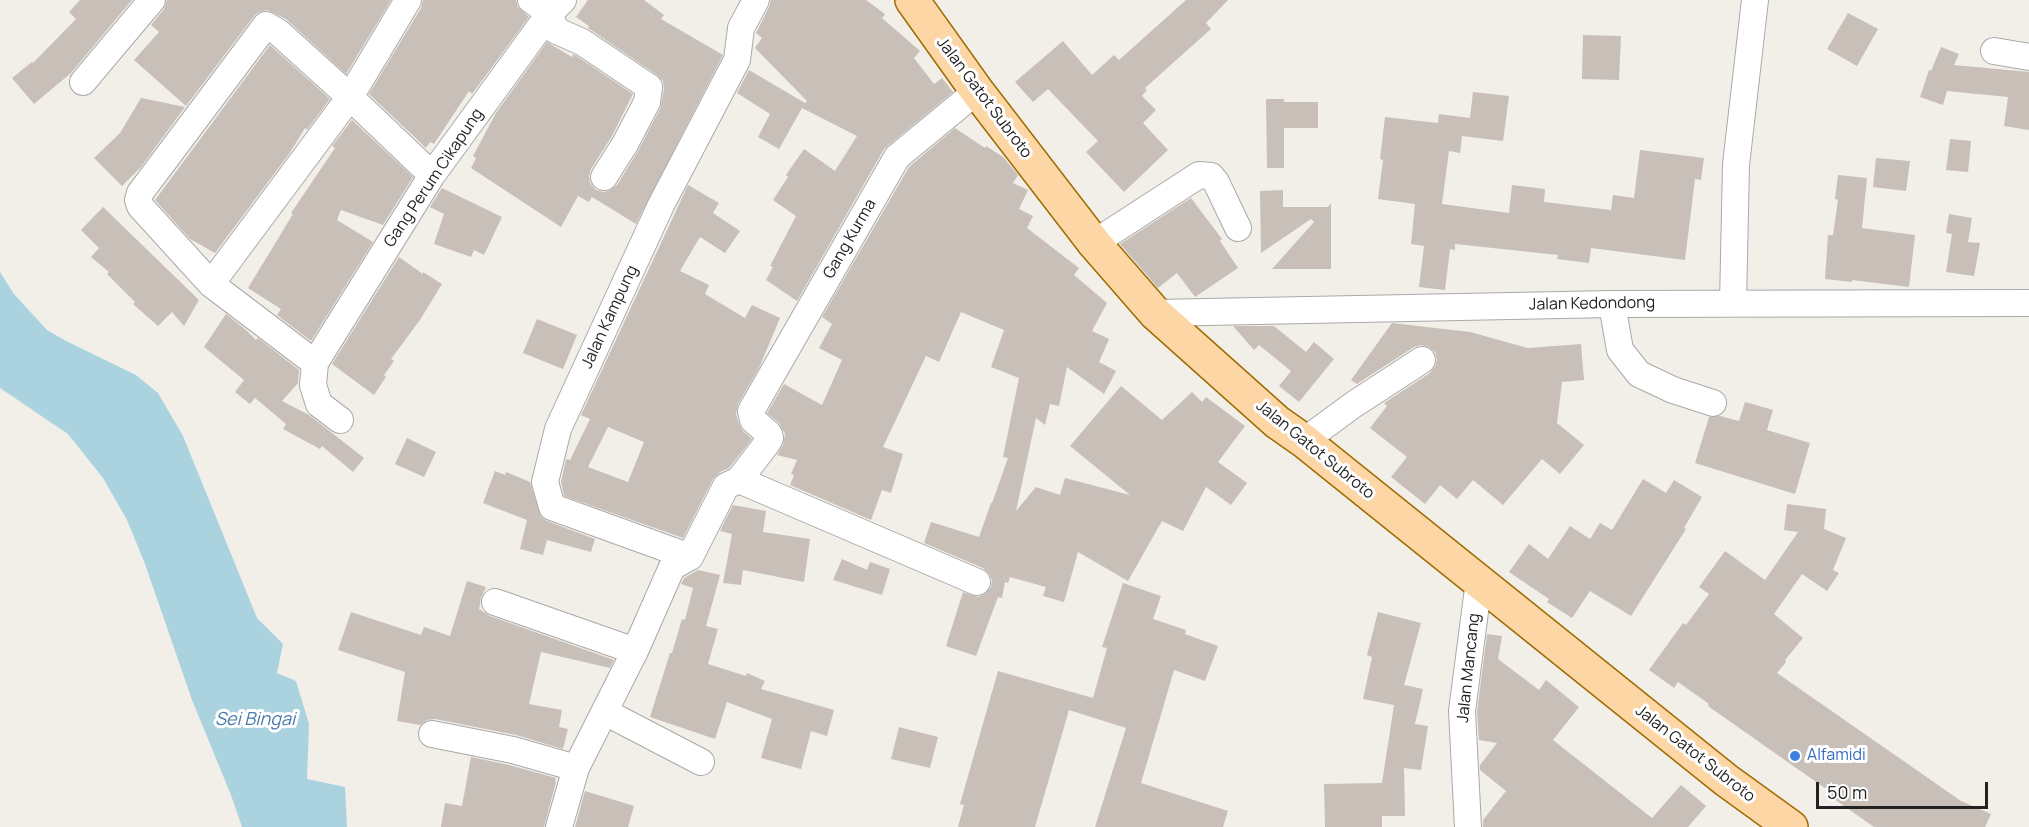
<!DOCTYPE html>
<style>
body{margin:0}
#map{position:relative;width:2029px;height:827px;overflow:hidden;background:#f2efe9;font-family:Manrope,sans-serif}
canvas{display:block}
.scale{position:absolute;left:1816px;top:782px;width:172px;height:27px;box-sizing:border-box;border:3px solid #222;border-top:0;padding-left:8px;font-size:18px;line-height:21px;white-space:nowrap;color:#222;-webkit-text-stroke:4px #fff;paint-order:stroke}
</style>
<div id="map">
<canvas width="2029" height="827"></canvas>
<div class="scale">50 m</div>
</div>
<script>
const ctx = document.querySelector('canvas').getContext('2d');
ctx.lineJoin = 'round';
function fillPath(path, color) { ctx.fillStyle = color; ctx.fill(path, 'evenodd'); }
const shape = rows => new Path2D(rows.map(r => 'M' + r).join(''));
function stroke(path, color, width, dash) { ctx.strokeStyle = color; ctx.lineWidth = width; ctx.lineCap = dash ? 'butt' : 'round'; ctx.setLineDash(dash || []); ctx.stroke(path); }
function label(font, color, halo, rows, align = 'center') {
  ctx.font = font + ' Manrope,sans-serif'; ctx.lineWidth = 6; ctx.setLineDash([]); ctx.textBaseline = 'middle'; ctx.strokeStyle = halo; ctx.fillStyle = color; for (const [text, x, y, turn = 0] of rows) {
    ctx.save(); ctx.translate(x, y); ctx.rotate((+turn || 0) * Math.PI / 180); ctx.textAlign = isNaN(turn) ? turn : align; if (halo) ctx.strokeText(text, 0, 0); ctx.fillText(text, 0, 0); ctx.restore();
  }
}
fillPath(shape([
 [0,272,14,294,47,330,68,342,136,375,158,393,183,436,257,618,283,644,277,673,296,681,309,724,307,779,345,787,347,827,242,827,231,795,192,700,145,564,127,520,103,478,68,434,0,388]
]), '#aad3df');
fillPath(shape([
 [80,0,132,0,71,73,34,104,12,78,32,62,33,63,76,19,69,12],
 [167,0,391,0,346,74,286,19,267,10,259,12,254,16,186,106,134,60,159,32,151,25,164,9],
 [423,0,516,0,518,7,529,17,472,94,469,91,434,144,430,142,426,148,369,94,421,8],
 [588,0,644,0,664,15,661,19,723,55,636,224,592,197,589,202,578,196,561,227,471,168,476,158,473,156,496,113,547,42,572,57,573,54,575,55,633,94,612,136,591,169,589,176,590,183,596,190,604,192,610,190,617,185,638,151,660,109,664,89,663,81,657,75,588,28,589,26,576,17],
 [771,0,866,0,885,14,882,18,920,51,914,58,934,84,942,78,953,92,884,149,797,301,766,280,773,267,770,266,796,216,773,200,788,177,786,175,804,149,835,171,857,136,802,108,779,149,758,137,770,114,737,93,749,70,805,103,803,106,807,101,755,48,762,38,756,33,769,7],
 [1186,0,1228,0,1206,23,1211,29,1145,88,1147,90,1142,96,1156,110,1143,123,1168,150,1124,192,1086,152,1098,141,1048,89,1033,102,1015,82,1063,41,1092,75,1114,55,1119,60],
 [1848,13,1878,29,1857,66,1827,49],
 [1583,35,1621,36,1619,80,1582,79],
 [270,45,330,99,307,130,305,128,289,154,215,253,190,239,155,200],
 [1941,47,1959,54,1954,65,2029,72,2029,130,2004,126,2008,97,1947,91,1943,105,1920,97,1929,70,1931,71],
 [1473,92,1509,96,1503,141,1462,136,1460,153,1449,151,1442,204,1509,213,1512,185,1545,189,1544,202,1611,210,1613,195,1634,198,1640,150,1704,158,1701,180,1695,179,1685,260,1591,248,1589,263,1557,259,1558,255,1455,244,1455,250,1450,249,1445,290,1419,287,1424,246,1411,244,1415,204,1378,199,1383,160,1380,159,1385,117,1438,123,1439,114,1470,118],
 [141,98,185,107,141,167,122,186,94,158,120,133],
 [1266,99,1284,99,1284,102,1318,102,1318,128,1284,128,1284,168,1267,168],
 [352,120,413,177,383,225,341,210,337,220,373,242,311,341,277,315,281,309,248,288,293,214,291,213,335,148,332,146],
 [955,128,985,148,986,146,1003,157,1018,175,1013,183,1028,190,1019,209,1033,216,1027,228,1079,268,1074,275,1107,303,1092,331,1109,339,1099,362,1116,371,1104,394,1067,367,1059,406,1050,404,1045,425,1036,418,1016,511,1036,487,1060,495,1065,478,1130,495,1070,446,1121,386,1162,420,1192,392,1202,402,1206,397,1245,426,1218,462,1247,483,1231,505,1206,487,1183,531,1162,521,1128,581,1078,552,1064,602,1043,596,1046,587,1010,577,1008,583,1005,582,1002,598,998,597,976,656,946,646,963,592,978,597,985,594,991,587,992,580,989,574,983,568,924,543,931,522,979,537,991,503,992,503,1008,458,1003,457,1019,378,991,367,1004,330,961,312,939,362,926,356,883,447,903,454,891,493,882,490,871,520,790,485,794,475,791,474,797,460,777,455,783,445,785,434,779,423,767,413,784,384,822,405,842,360,819,348,832,324,822,317,909,167],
 [1950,139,1971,141,1968,172,1946,170],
 [1876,158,1910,161,1906,191,1873,187],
 [1838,175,1867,178,1862,228,1915,235,1909,287,1852,280,1852,282,1825,279,1828,235,1833,235,1838,200,1835,199],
 [688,185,719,203,713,213,740,231,725,253,700,237,680,271,709,285,705,294,745,318,752,305,780,318,759,368,738,404,736,414,739,424,743,431,752,439,729,468,720,472,713,479,683,538,564,496,561,482,566,459,570,460,590,419,581,415],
 [608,427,644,442,628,482,588,467],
 [442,188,502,217,484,255,474,250,471,257,434,244,444,214,430,207],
 [1283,190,1283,207,1328,207,1331,203,1331,269,1272,269,1314,222,1311,219,1261,253,1260,191],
 [1191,198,1222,239,1220,241,1238,268,1195,297,1177,273,1158,288,1120,244],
 [103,207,199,300,184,326,172,312,158,326,133,304,135,302,107,274,109,272,91,257,99,248,81,230],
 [1949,214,1972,218,1968,242,1980,243,1974,276,1946,272,1952,234,1946,233],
 [399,257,423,274,423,272,442,284,420,320,391,359,394,361,384,375,386,377,374,395,332,364],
 [226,314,246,330,256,340,258,338,299,370,298,383,282,401,309,415,364,458,353,472,322,446,320,449,283,429,286,424,255,398,250,404,235,392,244,380,204,347],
 [537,319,577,335,563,369,523,353],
 [1392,323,1470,332,1528,348,1581,344,1584,380,1562,382,1557,423,1584,445,1560,474,1542,459,1503,505,1473,480,1457,499,1440,485,1425,504,1391,477,1407,457,1370,428,1387,406,1384,403,1430,373,1435,367,1437,360,1435,352,1429,347,1421,345,1414,347,1357,384,1351,380],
 [1233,326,1274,326,1306,352,1314,342,1334,359,1299,402,1279,386,1291,371,1259,345,1254,350],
 [1745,402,1773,410,1767,430,1810,443,1795,494,1695,463,1709,417,1720,416,1739,421],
 [407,438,436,452,424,477,395,464],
 [495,471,505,475,506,472,530,482,541,517,547,521,595,539,591,552,547,540,543,555,520,549,527,520,483,503],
 [1643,479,1666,493,1674,480,1702,497,1684,528,1686,529,1631,616,1590,591,1572,618,1547,602,1549,599,1509,572,1529,544,1548,559,1570,526,1590,539,1600,523,1612,530],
 [1787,504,1826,509,1824,529,1846,538,1833,570,1839,573,1827,591,1802,574,1774,614,1803,638,1785,660,1786,662,1777,673,1961,801,1991,814,1985,827,1874,827,1827,794,1829,791,1708,706,1709,704,1678,682,1674,688,1649,670,1683,623,1686,625,1709,594,1699,587,1725,551,1765,580,1798,532,1784,530],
 [733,505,766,511,763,532,810,539,804,582,743,570,741,585,723,583,732,534,720,531],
 [842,559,867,570,870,562,890,569,882,595,833,580],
 [698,570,720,575,706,626,718,629,708,664,746,676,747,673,765,681,761,689,834,710,827,736,811,731,801,769,761,758,772,719,727,702,715,739,650,717,670,653,672,653,682,619,685,620,693,588,681,584,684,578],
 [467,581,486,587,481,598,479,609,490,616,614,660,610,668,541,652,529,704,562,710,559,727,568,729,563,749,516,735,435,719,427,720,420,725,397,721,405,672,338,650,351,612,421,635,424,627,450,636],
 [1123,583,1161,596,1153,619,1186,630,1185,634,1218,646,1205,681,1174,670,1141,783,1228,811,1223,827,1095,827,1126,728,1069,710,1035,827,958,827,964,805,960,804,998,671,1093,698,1107,648,1102,647],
 [1378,612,1421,623,1404,685,1423,689,1415,724,1428,726,1421,770,1404,768,1405,816,1382,816,1382,827,1325,827,1324,784,1382,783,1394,705,1363,699,1372,657,1367,655],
 [1487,634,1502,636,1498,659,1539,690,1546,680,1579,707,1553,740,1652,818,1681,785,1706,806,1688,827,1483,827,1483,820,1506,791,1480,770,1480,765,1497,743,1479,740,1477,712],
 [899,727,938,737,930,768,891,759],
 [471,757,509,765,556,778,555,782,556,782,544,827,441,827,445,803,462,806],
 [585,791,634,806,628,827,575,827]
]), '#c7bfb8');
const minor = shape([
 [531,0,550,13,555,30,582,42,649,87,647,102,625,144,604,177],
 [1994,51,2029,57],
 [83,82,152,0],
 [1094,243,1199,175,1211,176,1216,182,1238,228],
 [211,284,350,97,408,0],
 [1733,303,1736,165,1755,0],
 [1612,304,1620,350,1639,374,1673,390,1713,403],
 [1155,313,1612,304,2029,303],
 [315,363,211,284,140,206,138,200,140,193,266,25,278,32,350,97,432,175],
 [340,420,319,404,313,385,315,363,432,175,550,13,563,0],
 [1304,441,1353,405,1422,360],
 [739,480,977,582],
 [690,557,552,507,545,482,558,429,661,205,737,60,741,28,756,0],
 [495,602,635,651],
 [605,712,701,762],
 [432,734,513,750,576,768],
 [559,827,576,768,635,651,672,567,690,557,726,486,739,480,768,442,770,438,769,434,753,420,751,411,897,157,977,91],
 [1468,827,1462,711,1479,581]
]);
const major = shape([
 [912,0,977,91,1094,243,1155,313,1277,422,1304,441,1726,780,1791,827]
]);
stroke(minor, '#a9a9a9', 28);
stroke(major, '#a06b00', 36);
stroke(minor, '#fff', 26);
stroke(major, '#fcd6a4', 33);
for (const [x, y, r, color] of [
 [1795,756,6,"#3f7fe0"]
]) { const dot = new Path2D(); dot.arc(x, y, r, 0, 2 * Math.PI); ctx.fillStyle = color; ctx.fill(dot); stroke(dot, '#fff', 2); }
label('16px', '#222', '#fff', [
 ["Jalan Gatot Subroto",984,98,53],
 ["Gang Perum Cikapung",434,178,-56],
 ["Gang Kurma",850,239,-60],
 ["Jalan Kedondong",1592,304,-1],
 ["Jalan Kampung",610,317,-65],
 ["Jalan Gatot Subroto",1315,450,39],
 ["Jalan Mancang",1469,668,-84],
 ["Jalan Gatot Subroto",1695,754,38]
]);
label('16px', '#366cbe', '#fff', [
 ["Alfamidi",1807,756]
], 'left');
label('italic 18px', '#4a7aab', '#fff', [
 ["Sei Bingai",255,720]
]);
</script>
